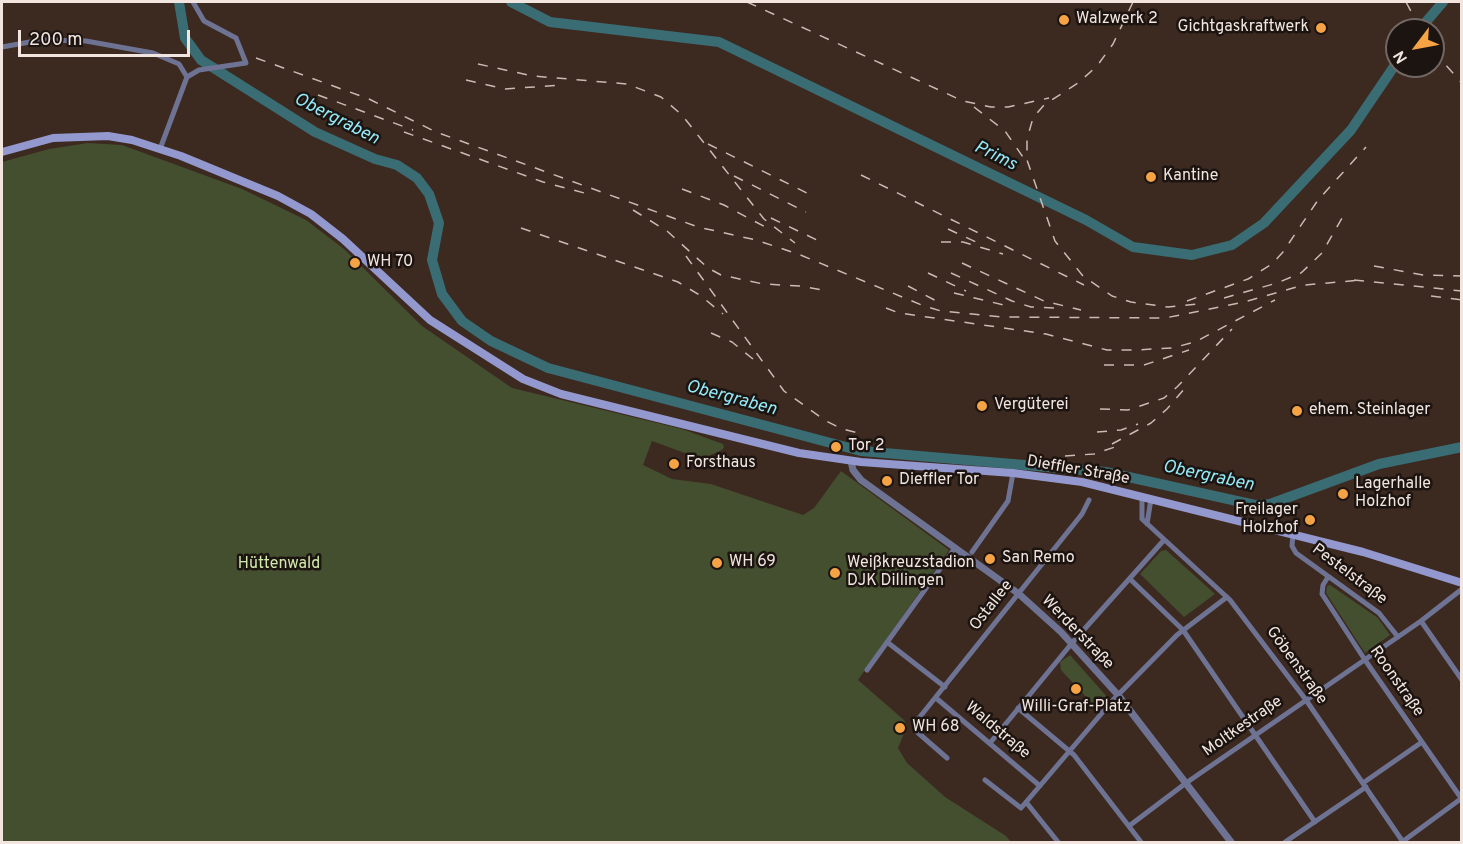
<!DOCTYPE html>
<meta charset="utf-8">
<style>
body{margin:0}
#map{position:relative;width:1463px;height:844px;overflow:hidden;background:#3c2920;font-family:Overpass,sans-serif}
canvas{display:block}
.frame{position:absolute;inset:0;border:3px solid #f2e5df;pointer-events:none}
.north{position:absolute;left:1385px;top:18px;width:60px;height:60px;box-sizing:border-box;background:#1c1410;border:2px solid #726863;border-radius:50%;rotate:238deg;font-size:16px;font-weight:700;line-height:24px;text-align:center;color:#f2e5df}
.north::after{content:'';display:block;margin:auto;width:21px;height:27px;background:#f5a345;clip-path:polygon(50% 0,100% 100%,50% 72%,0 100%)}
.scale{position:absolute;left:18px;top:30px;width:172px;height:27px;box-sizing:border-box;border:3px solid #f2e5df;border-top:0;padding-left:8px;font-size:18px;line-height:21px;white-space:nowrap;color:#f2e5df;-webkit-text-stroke:4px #1c1410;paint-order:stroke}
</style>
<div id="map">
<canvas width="1463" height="844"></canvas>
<div class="frame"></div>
<div class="north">N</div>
<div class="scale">200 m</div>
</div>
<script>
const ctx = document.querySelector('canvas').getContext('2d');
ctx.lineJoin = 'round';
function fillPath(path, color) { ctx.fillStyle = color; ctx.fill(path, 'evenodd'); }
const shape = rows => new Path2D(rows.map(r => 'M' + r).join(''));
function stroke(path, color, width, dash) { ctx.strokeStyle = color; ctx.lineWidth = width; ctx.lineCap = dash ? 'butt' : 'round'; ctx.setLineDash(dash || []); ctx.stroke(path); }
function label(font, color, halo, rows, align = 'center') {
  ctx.font = font + ' Overpass,sans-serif'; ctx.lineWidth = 5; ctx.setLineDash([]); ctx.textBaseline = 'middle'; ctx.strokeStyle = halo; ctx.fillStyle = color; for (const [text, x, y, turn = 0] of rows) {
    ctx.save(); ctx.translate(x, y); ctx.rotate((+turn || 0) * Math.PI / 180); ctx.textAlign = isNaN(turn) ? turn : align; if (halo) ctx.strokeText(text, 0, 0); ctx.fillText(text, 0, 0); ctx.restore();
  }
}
fillPath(shape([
 [88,143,122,145,242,189,306,220,344,249,422,326,512,388,682,429,723,444,724,448,720,451,706,457,693,456,652,441,643,465,672,479,711,484,803,515,814,508,841,471,949,550,858,680,904,720,907,726,898,748,907,763,945,797,1006,836,1011,842,2,842,2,162,49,149],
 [1166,550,1215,594,1184,617,1140,574,1161,551],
 [1330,585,1378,618,1390,635,1365,653,1326,593,1327,586],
 [1070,655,1108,698,1098,710,1061,670,1060,662]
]), '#434f2f');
stroke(shape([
 [179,2,185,38,201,60,315,132,375,159,397,165,417,178,429,194,439,223,432,260,442,294,462,321,491,341,548,368,861,451,1106,472,1255,505,1270,504,1379,464,1462,447],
 [511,2,550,22,719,42,1086,220,1133,247,1192,255,1232,245,1264,223,1351,130,1397,62],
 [1419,30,1443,2]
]), '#3a6c74', 10);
stroke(shape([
 [2,47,41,40,86,41,153,53,179,64,187,77],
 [160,149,187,77,199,70,246,63,236,38,204,21,193,2],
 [1142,496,1142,519,1230,600,1306,700,1403,842],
 [1147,524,1151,499],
 [1293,534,1292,546,1296,553,1379,613,1398,637],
 [972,552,1008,501,1013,473],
 [1328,577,1323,585,1322,594,1365,660,1461,798],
 [1130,579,1183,630,1315,822],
 [1421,621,1462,680],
 [887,642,945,687],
 [867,670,955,548],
 [936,698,1040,786],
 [1018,708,1074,755,1141,842],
 [990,743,1072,643,1164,540],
 [947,758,916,731,915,723,1082,514,1089,500],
 [985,780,1021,808,1113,700,1177,635,1227,597],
 [1363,783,1422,742],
 [1026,802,1058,842],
 [1129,826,1186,783,1421,621,1462,589],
 [1285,842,1366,787],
 [1402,842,1462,798]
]), '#6e7394', 5);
stroke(shape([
 [851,461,853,470,861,480,1019,594,1061,632,1118,695,1231,842]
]), '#6e7394', 7);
stroke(shape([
 [2,152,53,138,108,136,132,140,181,156,278,196,311,214,343,239,430,320,523,379,561,394,799,453,861,462,1013,473,1082,482,1363,552,1462,583]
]), '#9399ce', 8);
stroke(shape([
 [747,2,963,101,991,107,1008,107,1049,98],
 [1133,2,1113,44,1097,66,1078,83,1044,105,1033,118,1027,139,1027,160,1055,241,1083,276,1112,296,1131,302,1168,307,1199,304],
 [1406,2,1421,30],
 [1433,51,1462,83],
 [256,58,369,99,436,132,698,227,756,240,798,254,924,306,941,311,1001,317,1165,318,1244,302,1304,285,1362,280],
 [478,64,533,76,627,84,661,97,682,115,764,219,795,243],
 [466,80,505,89,562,85],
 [318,95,413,130],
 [974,107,1005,131,1025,160],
 [404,132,543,182,588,194],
 [708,144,813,196],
 [861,175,1084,285],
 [734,176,806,212],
 [682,189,724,205,769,229],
 [633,210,667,231,708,268,721,275,763,284,801,286,822,290],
 [771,218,819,241],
 [521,228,678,282,701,296,723,314],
 [948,229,976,242],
 [941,242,963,242,1003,254],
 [686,256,784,391,826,421,842,429,863,434],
 [962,263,1044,301,1081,310],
 [1374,266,1423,275,1462,276],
 [928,273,966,291],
 [951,273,1012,301,1031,307,1055,308],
 [1354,280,1462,291],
 [908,286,942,304],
 [954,293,1012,307],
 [1431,296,1462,300],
 [1224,298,1277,283,1301,273,1322,253,1342,218],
 [1187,301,1248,279,1272,264,1283,252,1318,200,1366,147],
 [886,308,899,313,1046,334,1107,350,1135,350,1172,348,1195,342,1275,300],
 [711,333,732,342,753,359],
 [1104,365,1144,365,1189,350],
 [1461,382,1462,381],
 [1100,409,1128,410,1164,398,1177,387,1232,329],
 [1097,432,1121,430,1138,424],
 [1112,444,1151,423,1167,409,1185,388],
 [1065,456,1094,454,1121,445]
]), '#c9bbb4', 1.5, [10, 10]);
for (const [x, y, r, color] of [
 [1064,20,6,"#f5a345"],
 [1321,28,6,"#f5a345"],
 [1151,177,6,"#f5a345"],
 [355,263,6,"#f5a345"],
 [982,406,6,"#f5a345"],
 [1297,411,6,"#f5a345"],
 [836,447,6,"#f5a345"],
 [674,464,6,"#f5a345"],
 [887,481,6,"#f5a345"],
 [1343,494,6,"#f5a345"],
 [1310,520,6,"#f5a345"],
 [990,559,6,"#f5a345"],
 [717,563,6,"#f5a345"],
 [835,573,6,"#f5a345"],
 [1076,689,6,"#f5a345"],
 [900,728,6,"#f5a345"]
]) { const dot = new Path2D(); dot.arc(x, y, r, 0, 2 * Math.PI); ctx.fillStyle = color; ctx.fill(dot); stroke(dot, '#1c1410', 2); }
label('16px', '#f2e5df', '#1c1410', [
 ["Walzwerk 2",1076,20],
 ["Gichtgaskraftwerk",1309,28,"right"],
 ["Kantine",1163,177],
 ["WH 70",367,263],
 ["Vergüterei",994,406],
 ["ehem. Steinlager",1309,411],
 ["Tor 2",848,447],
 ["Forsthaus",686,464],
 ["Dieffler Tor",899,481],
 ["Lagerhalle",1355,485],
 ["Holzhof",1355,503],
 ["Freilager",1298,511,"right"],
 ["Holzhof",1298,529,"right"],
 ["San Remo",1002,559],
 ["WH 69",729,563],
 ["Weißkreuzstadion",847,564],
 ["DJK Dillingen",847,582],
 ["Willi-Graf-Platz",1076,708,"center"],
 ["WH 68",912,728]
], 'left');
label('16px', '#f2e5df', '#1c1410', [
 ["Dieffler Straße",1078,471,10],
 ["Pestelstraße",1349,575,37],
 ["Ostallee",992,606,-52],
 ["Werderstraße",1077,633,46],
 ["Göbenstraße",1296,666,54],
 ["Roonstraße",1396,682,55],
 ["Moltkestraße",1243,727,-35],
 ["Waldstraße",997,731,40]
]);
label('16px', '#d2e9ab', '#1c1410', [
 ["Hüttenwald",279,565]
]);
label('italic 18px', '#94eaf8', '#1c1410', [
 ["Obergraben",336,120,27],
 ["Prims",995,157,26],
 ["Obergraben",731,399,15],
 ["Obergraben",1208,477,12]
]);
</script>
